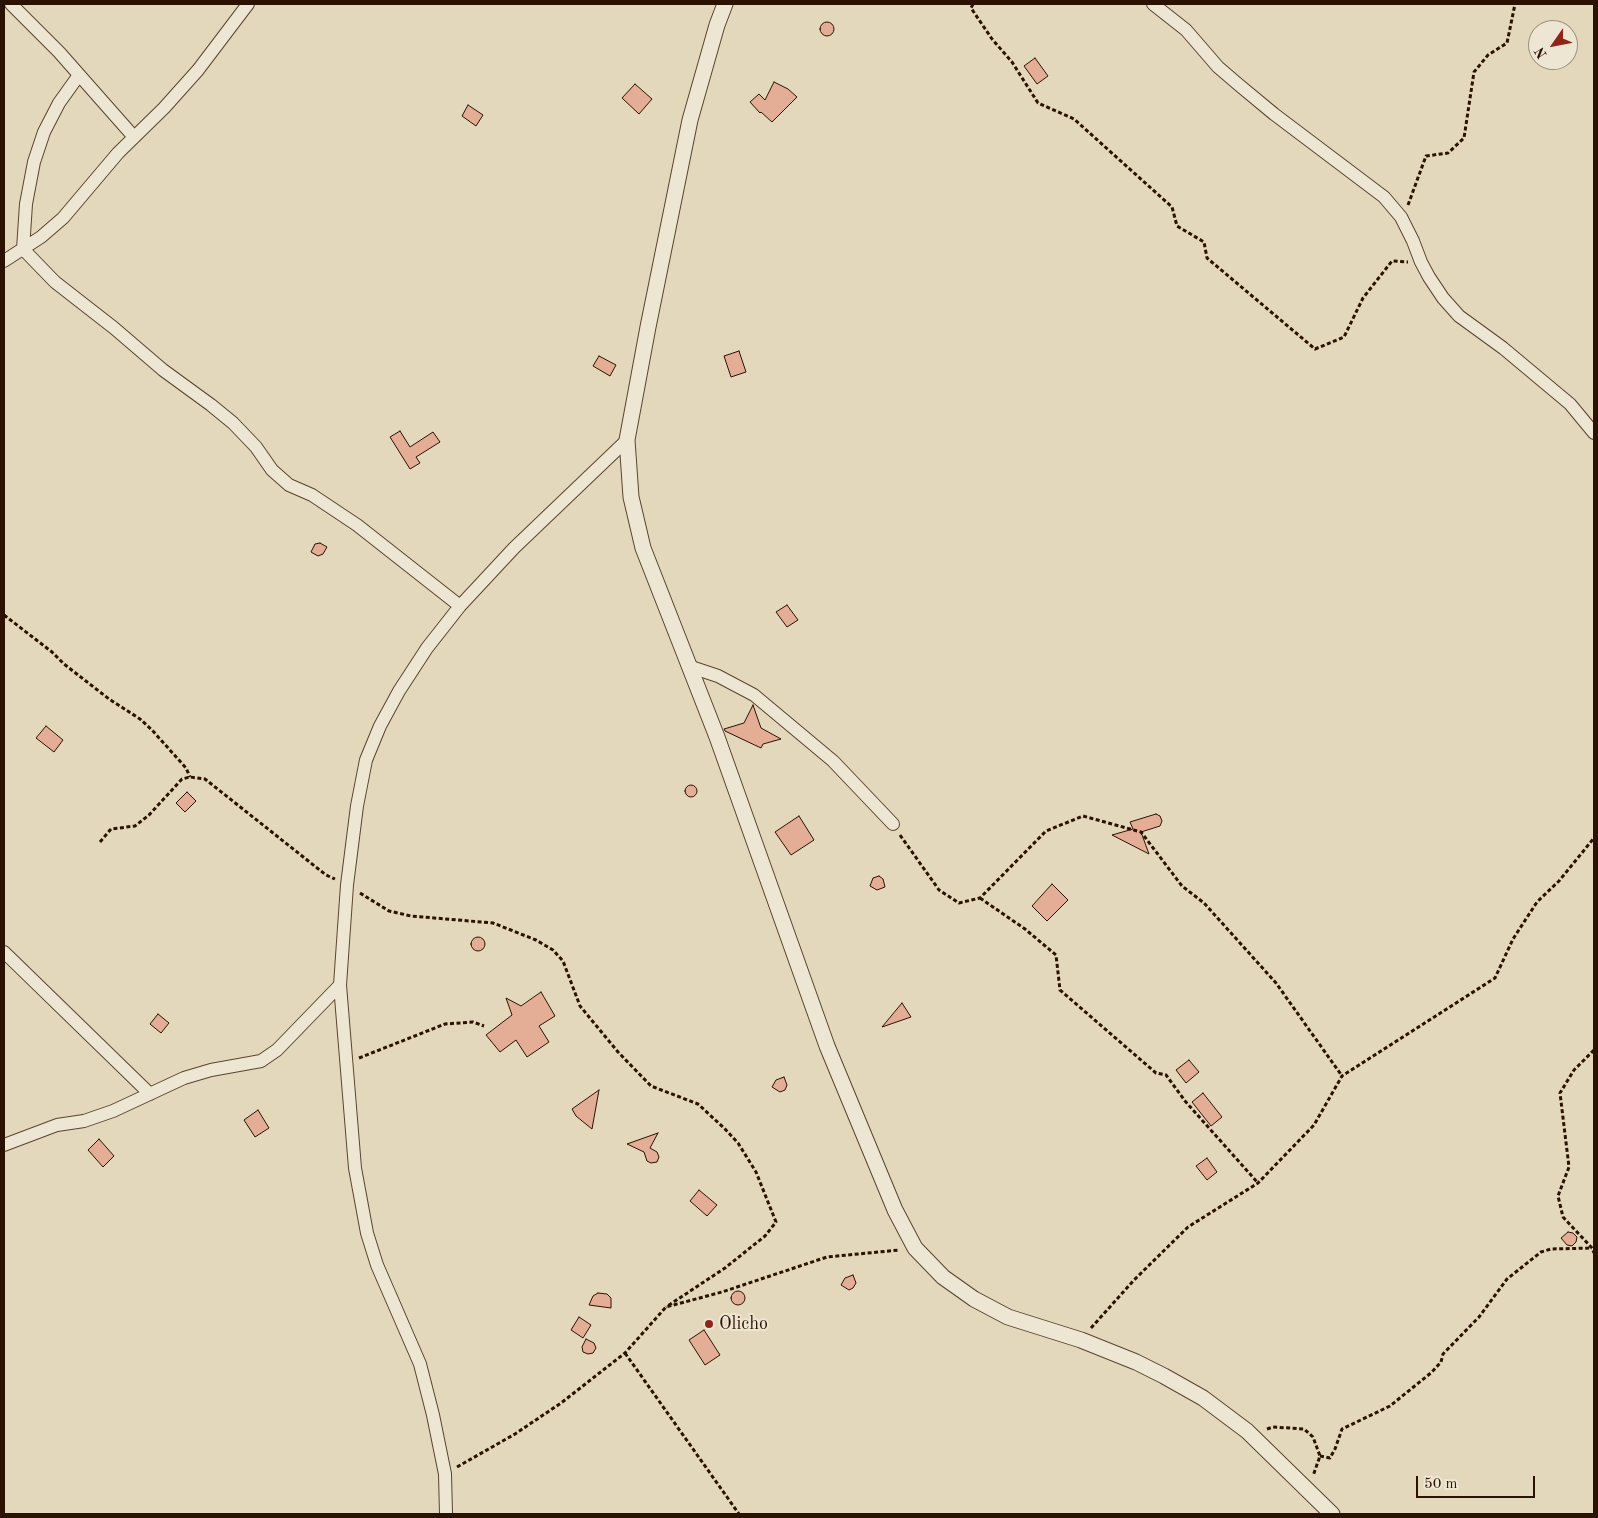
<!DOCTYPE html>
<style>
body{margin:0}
#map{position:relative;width:1598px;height:1518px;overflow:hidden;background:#e4d8bc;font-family:"Old Standard TT",serif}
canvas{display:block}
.frame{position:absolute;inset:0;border:5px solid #2b1200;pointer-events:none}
.north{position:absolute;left:1528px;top:20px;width:50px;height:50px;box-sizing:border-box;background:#ede6d3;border:1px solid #9f917f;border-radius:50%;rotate:237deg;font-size:14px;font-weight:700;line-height:20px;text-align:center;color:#2b1200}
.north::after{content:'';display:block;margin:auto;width:18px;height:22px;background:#8f2418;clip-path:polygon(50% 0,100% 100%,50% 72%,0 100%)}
.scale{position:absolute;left:1416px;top:1476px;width:119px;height:22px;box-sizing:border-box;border:2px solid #2b1200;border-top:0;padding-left:6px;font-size:15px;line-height:18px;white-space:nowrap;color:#2b1200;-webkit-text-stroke:4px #ede6d3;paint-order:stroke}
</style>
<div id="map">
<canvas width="1598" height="1518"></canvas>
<div class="frame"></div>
<div class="north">N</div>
<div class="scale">50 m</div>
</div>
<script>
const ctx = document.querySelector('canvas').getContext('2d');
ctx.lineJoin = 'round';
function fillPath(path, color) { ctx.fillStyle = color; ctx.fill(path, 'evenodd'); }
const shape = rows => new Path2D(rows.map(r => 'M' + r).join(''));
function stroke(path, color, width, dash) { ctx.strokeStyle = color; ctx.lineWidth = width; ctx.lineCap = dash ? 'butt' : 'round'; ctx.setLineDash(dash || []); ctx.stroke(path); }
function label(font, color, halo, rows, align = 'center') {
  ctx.font = font + ' "Old Standard TT",serif'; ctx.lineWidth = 4; ctx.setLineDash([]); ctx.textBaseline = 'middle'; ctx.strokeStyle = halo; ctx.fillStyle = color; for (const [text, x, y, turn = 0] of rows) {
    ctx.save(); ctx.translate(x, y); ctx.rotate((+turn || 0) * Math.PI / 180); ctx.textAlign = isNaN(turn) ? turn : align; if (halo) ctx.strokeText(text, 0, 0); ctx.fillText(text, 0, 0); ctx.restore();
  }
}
const building = shape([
 '820 29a7 7 0 1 1 14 0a7 7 0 1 1-14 0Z',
 [1035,58,1048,76,1037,84,1024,66,1035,58],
 [774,82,788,89,797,97,772,122,761,112,760,113,750,102,759,94,765,100,774,82],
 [635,84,652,99,639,114,622,98,635,84],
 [468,105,483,115,476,126,462,116,468,105],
 [739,351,746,372,731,377,724,356,739,351],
 [599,356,616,365,610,376,593,366,599,356],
 [400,431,410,447,433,432,440,442,416,457,420,463,410,469,390,437,400,431],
 [320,543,327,547,323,554,318,556,311,552,315,544,320,543],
 [787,605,798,620,787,627,776,612,787,605],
 [753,705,761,728,781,739,763,744,761,748,725,731,724,729,744,723,753,705],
 [46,726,63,740,54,752,36,738,46,726],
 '685 791a6 6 0 1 1 12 0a6 6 0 1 1-12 0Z',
 [187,792,196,801,185,812,176,803,187,792],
 [1156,814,1160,816,1162,821,1160,826,1141,832,1149,854,1112,835,1133,829,1130,822,1156,814],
 [799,816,814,840,791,855,775,832,799,816],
 [879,876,883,879,885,887,877,890,870,886,873,878,879,876],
 [1052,884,1068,900,1047,921,1032,906,1052,884],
 '471 944a7 7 0 1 1 14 0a7 7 0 1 1-14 0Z',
 [541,992,555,1016,539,1026,549,1042,527,1057,516,1040,500,1052,486,1035,512,1015,506,998,521,1006,541,992],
 [902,1003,911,1017,882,1027,902,1003],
 [158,1014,169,1023,161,1033,150,1024,158,1014],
 [1189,1060,1199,1072,1186,1083,1176,1070,1189,1060],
 [784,1077,787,1085,785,1090,780,1092,772,1087,776,1080,784,1077],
 [599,1090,592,1129,576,1116,572,1109,599,1090],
 [1203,1093,1222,1117,1211,1126,1192,1102,1203,1093],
 [258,1110,269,1128,255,1137,244,1120,258,1110],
 [658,1133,650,1148,657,1152,659,1157,657,1162,651,1163,647,1161,644,1152,627,1144,658,1133],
 [99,1139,114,1156,103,1167,88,1150,99,1139],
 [1207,1158,1217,1172,1207,1180,1196,1166,1207,1158],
 [699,1190,717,1205,707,1216,690,1201,699,1190],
 [1568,1232,1573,1233,1577,1237,1576,1242,1572,1246,1567,1245,1561,1238,1568,1232],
 [853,1275,856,1283,853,1288,849,1290,841,1285,845,1278,853,1275],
 '731 1298a7 7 0 1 1 14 0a7 7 0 1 1-14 0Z',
 [598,1293,607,1294,611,1298,611,1308,589,1305,593,1296,598,1293],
 [579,1317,591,1325,583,1338,571,1330,579,1317],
 [704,1330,720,1355,705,1365,689,1340,704,1330],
 [586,1339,594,1343,596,1348,593,1353,588,1354,583,1352,582,1347,586,1339]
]);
fillPath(building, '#e3ad96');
stroke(building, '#2b1200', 1);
const minor = shape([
 [11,4,59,52,134,137],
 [1153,4,1186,30,1218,67,1239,85,1274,114,1384,197,1401,217,1413,241,1421,262,1429,277,1443,298,1459,316,1503,348,1570,404,1594,433],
 [79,75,59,103,44,132,34,162,26,204,23,249,55,282,114,328,163,370,211,405,233,423,256,447,272,470,289,485,312,495,357,525,460,606],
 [4,261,41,237,63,218,118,153,164,108,198,70,248,4],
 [691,667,718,676,754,695,833,761,893,824],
 [4,952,150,1094],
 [4,1145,57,1125,84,1121,113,1111,184,1078,211,1070,261,1061,277,1050,340,985],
 [446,1514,445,1474,433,1415,420,1364,377,1265,367,1233,355,1168,340,985,347,885,357,806,366,760,380,726,399,691,427,648,460,606,514,548,627,440]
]);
const tertiary = shape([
 [725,4,717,25,690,120,648,327,627,440,631,497,643,548,717,737,827,1046,895,1210,915,1248,943,1277,974,1299,1008,1317,1081,1340,1136,1362,1164,1376,1203,1398,1247,1431,1332,1514]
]);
stroke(minor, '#59442f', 14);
stroke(tertiary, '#59442f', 17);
stroke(shape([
 [973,4,971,8,992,39,1012,62,1038,103,1074,119,1172,207,1177,226,1204,242,1207,258,1315,349,1344,337,1363,298,1392,261,1408,262],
 [1408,205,1426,156,1448,153,1464,138,1474,72,1488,55,1507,43,1515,4],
 [4,615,52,652,64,664,109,699,140,719,152,730,186,768,190,777],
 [900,835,939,890,959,903,980,898,1046,831,1083,816,1141,832,1182,886,1204,903,1276,983,1342,1076],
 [100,842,111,829,135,826,149,815,182,779,190,777,205,779,326,875,335,879],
 [360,893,389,911,411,916,493,923,536,940,553,950,563,961,580,1006,618,1052,651,1086,698,1104,724,1128,738,1143,756,1172,776,1222,765,1236,725,1268,666,1307],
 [980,898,1025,929,1056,955,1060,990,1156,1073,1166,1075,1185,1101,1258,1183],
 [1594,1050,1574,1070,1560,1093,1569,1167,1558,1196,1563,1217,1592,1248,1594,1253],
 [359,1058,445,1024,473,1022,484,1026],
 [1091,1328,1134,1280,1188,1227,1258,1183,1314,1125,1342,1076,1495,978,1513,939,1537,902,1559,881,1594,838],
 [625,1353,739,1514],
 [1267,1429,1273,1427,1304,1429,1313,1437,1320,1456,1313,1476],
 [1320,1456,1330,1458,1335,1449,1342,1429,1390,1406,1432,1372,1441,1362,1443,1354,1479,1317,1507,1279,1541,1252,1551,1249,1592,1248],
 [457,1467,515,1434,561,1403,625,1353,666,1307,722,1292,827,1257,899,1250]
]), '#2b1200', 3, [4, 2.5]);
stroke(minor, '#ede6d3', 12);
stroke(tertiary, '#ede6d3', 15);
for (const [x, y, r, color] of [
 [709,1324,5,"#8f2418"]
]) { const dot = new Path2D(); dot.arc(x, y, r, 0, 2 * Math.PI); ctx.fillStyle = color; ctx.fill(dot); stroke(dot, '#ede6d3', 2); }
label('18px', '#2b1200', '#ede6d3', [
 ["Olicho",719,1324]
], 'left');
</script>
